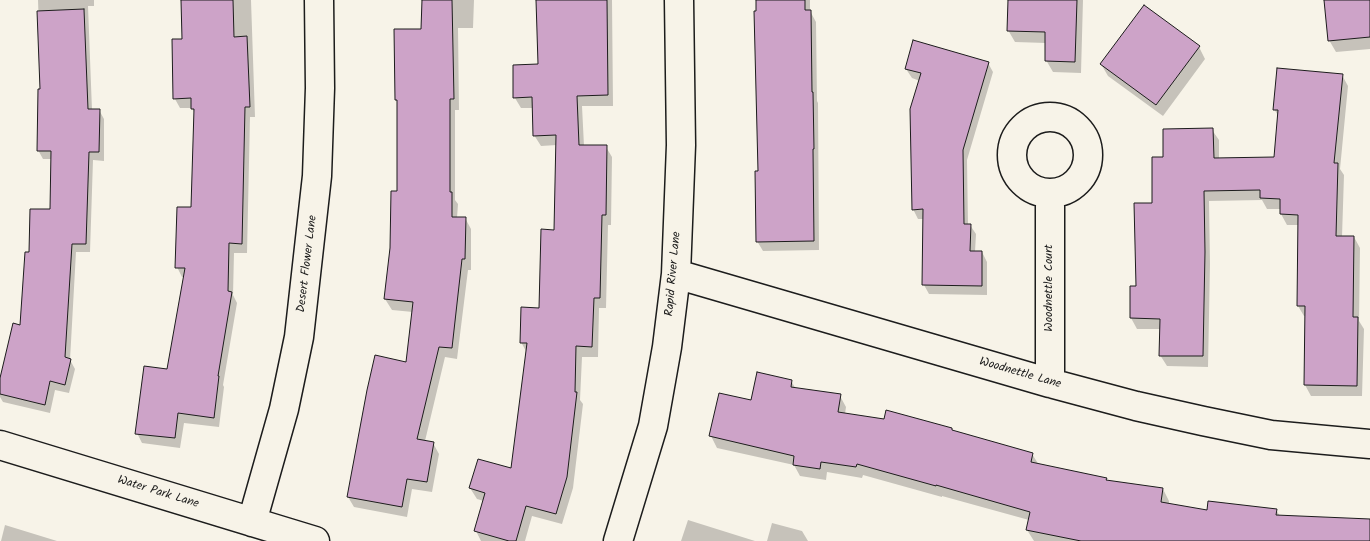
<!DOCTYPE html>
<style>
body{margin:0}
canvas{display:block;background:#f7f3e8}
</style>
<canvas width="1370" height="541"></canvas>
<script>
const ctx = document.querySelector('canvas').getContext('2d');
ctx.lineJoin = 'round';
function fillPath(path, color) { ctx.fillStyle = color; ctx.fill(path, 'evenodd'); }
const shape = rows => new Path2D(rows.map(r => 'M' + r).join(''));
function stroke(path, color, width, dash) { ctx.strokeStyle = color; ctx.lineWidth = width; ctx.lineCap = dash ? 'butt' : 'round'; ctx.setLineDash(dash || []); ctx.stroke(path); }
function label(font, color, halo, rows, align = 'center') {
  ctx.font = font + ' Kalam,sans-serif'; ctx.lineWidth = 4; ctx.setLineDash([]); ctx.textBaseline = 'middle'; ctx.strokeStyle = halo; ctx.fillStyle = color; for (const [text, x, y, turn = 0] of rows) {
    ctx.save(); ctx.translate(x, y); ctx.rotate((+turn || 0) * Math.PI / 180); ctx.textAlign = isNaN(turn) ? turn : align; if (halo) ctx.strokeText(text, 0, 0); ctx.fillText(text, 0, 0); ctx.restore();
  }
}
fillPath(shape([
 [38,0,94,0,94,6,88,6,92,110,99,110,104,119,104,161,93,160,90,252,76,252,70,360,75,369,69,393,55,390,50,413,3,402,0,397,0,384,21,326,30,253,51,210,52,159,43,159,38,150,41,90],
 [182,0,251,0,255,117,250,117,247,253,234,253,233,295,237,303,223,385,224,387,219,427,184,423,180,448,142,443,137,433,168,371,184,277,182,277,177,267,193,208,195,114,192,108,180,108,175,99,183,40],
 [423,0,474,0,473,28,458,28,459,110,455,110,455,200,458,204,457,218,465,218,471,229,471,270,468,270,457,359,445,357,425,441,433,443,439,454,432,492,412,489,407,517,354,507,348,497,407,363,413,312,392,310,385,299,398,192,398,103,396,100,422,30],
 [537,0,612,0,613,106,582,106,584,146,606,147,612,157,611,225,608,225,606,308,599,308,598,357,582,357,580,400,583,404,573,488,562,524,532,516,525,541,481,541,476,531,484,501,477,499,470,488,512,470,527,353,521,342,540,309,556,231,557,145,541,146,534,135,534,108,521,108,515,98,539,66],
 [757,0,810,0,810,11,816,22,817,101,818,103,819,250,763,251,757,241,759,172],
 [1009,0,1083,0,1081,73,1053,72,1046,60,1046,43,1015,42,1008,30],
 [1325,0,1370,0,1370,49,1336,52,1329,40],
 [1199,47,1205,59,1163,116,1108,76,1101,64],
 [988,63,993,72,967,160,968,225,970,225,976,234,975,252,982,252,987,262,987,295,929,294,924,285,924,219,918,219,913,209,920,81,912,78,906,69],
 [1342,75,1348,86,1340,169,1344,175,1342,237,1354,237,1360,248,1359,321,1364,329,1362,396,1311,396,1305,385,1306,316,1304,316,1298,306,1299,225,1287,225,1281,214,1281,209,1267,209,1262,200,1209,201,1210,264,1208,367,1167,366,1160,355,1161,329,1137,329,1131,318,1131,287,1137,287,1153,204,1164,159,1212,130,1219,140,1219,160,1275,158,1279,117,1274,109],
 [791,381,796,389,840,396,846,407,845,414,953,431,1032,454,1039,465,1106,479,1107,481,1163,489,1169,501,1169,505,1208,511,1276,510,1280,516,1370,520,1370,541,1034,541,1027,530,1029,520,942,496,942,497,863,475,862,478,827,472,826,480,800,476,794,465,717,448,711,436,752,402],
 [688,520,755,541,681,541],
 [772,523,802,531,808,541,767,541],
 [5,525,57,541,1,541]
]), '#0003');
const building = shape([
 [181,0,233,0,234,37,247,36,250,107,245,107,242,244,229,243,228,291,232,292,218,376,219,376,214,418,178,413,175,438,135,434,144,366,167,369,185,268,175,268,177,207,191,207,194,109,191,109,191,98,173,99,172,39,182,39,181,0],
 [422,0,452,0,454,99,450,99,450,192,452,192,452,217,466,217,465,259,462,259,452,348,439,347,417,439,434,442,427,482,407,479,402,507,347,497,367,390,375,355,406,362,413,302,384,299,390,248,391,191,397,191,397,100,395,100,394,29,421,29,422,0],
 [536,0,607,0,608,95,577,96,579,145,607,145,606,215,602,215,600,298,594,298,592,347,576,346,575,392,577,392,567,477,556,514,526,506,516,541,509,541,474,531,485,493,469,488,478,459,511,468,527,343,520,343,521,307,539,308,541,229,554,230,556,135,533,136,532,97,513,98,513,65,538,64,536,0],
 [756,0,805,0,805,10,811,10,812,92,813,92,814,149,813,149,814,241,756,242,755,171,758,171,754,11,756,11,756,0],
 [1008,0,1077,0,1075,62,1045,61,1045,32,1007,31,1008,0],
 [1324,0,1370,0,1370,37,1328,41,1324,0],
 [1144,5,1200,46,1156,105,1100,64,1144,5],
 [84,9,88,109,100,109,99,152,89,152,86,244,72,244,65,357,71,359,65,385,50,381,45,405,0,394,0,378,13,323,20,325,25,252,29,252,30,209,50,209,51,151,37,151,38,89,40,89,37,11,84,9],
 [913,40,989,62,963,150,964,224,971,224,970,251,982,251,982,286,922,285,923,209,912,210,910,109,921,73,905,69,913,40],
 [1277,68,1343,74,1334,163,1338,163,1336,236,1354,236,1353,317,1358,317,1357,386,1304,385,1305,306,1297,306,1298,215,1280,214,1280,199,1260,198,1260,190,1204,191,1205,252,1203,356,1159,356,1160,319,1130,318,1130,286,1136,286,1134,203,1152,203,1152,157,1163,157,1163,129,1213,128,1214,158,1274,157,1278,110,1273,110,1277,68],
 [757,372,792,380,791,387,841,394,838,412,884,419,886,410,952,428,952,430,1033,453,1031,462,1107,478,1106,480,1163,488,1161,502,1207,510,1208,501,1277,509,1276,515,1370,519,1370,541,1081,541,1026,530,1030,512,936,485,936,486,857,464,856,467,821,462,820,469,793,465,794,456,709,436,719,393,751,400,757,372]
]);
fillPath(building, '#cda3c8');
stroke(building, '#1c1c1c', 1);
const street = shape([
 '1012 155a38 38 0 1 1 76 0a38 38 0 1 1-76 0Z',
 [1050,193,1050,383],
 [676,274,1050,383,1136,406,1203,421,1271,435,1370,444],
 [0,445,315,541],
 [252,522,284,409,299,337,317,176,320,88,319,0],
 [618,541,653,426,667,347,676,274,681,145,679,0]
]);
stroke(street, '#1c1c1c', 31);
stroke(street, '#f7f3e8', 28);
label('12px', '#1c1c1c', '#f7f3e8', [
 ["Desert Flower Lane",308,264,-83],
 ["Rapid River Lane",674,274,-85],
 ["Woodnettle Court",1050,288,-90],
 ["Woodnettle Lane",1020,374,16],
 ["Water Park Lane",158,493,17]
]);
</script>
